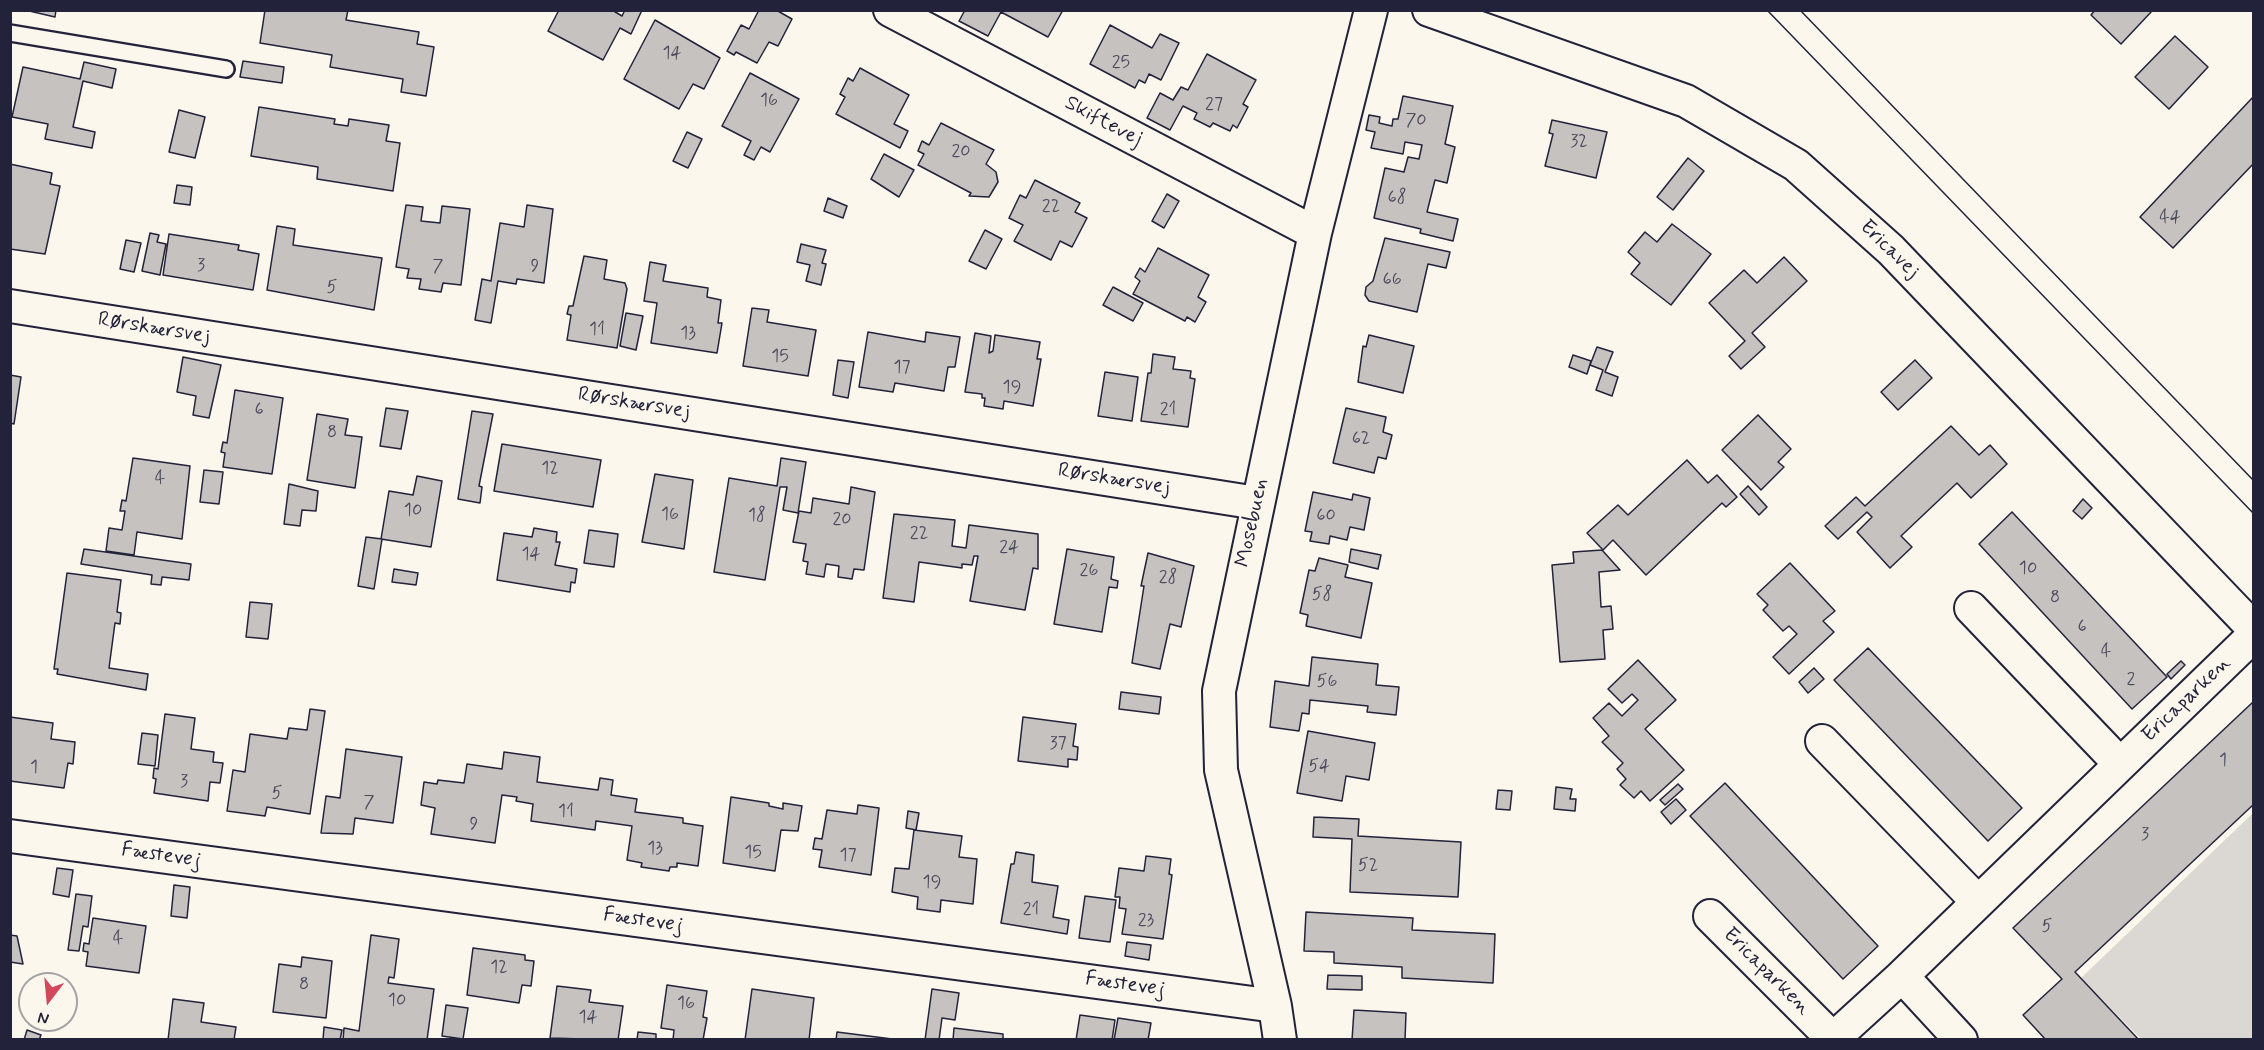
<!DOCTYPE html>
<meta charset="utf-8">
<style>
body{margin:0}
#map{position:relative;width:2264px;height:1050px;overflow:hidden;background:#fbf7ec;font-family:Mynerve,sans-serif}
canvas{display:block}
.frame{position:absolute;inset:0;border:12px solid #22223b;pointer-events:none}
.north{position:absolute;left:18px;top:972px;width:60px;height:60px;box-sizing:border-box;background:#fbf7ec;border:2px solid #a4a2a5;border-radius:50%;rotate:196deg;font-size:16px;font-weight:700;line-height:24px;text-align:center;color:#22223b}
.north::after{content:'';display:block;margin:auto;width:21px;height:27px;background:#d1495b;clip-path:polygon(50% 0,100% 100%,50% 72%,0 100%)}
</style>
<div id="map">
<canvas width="2264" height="1050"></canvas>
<div class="frame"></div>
<div class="north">N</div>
</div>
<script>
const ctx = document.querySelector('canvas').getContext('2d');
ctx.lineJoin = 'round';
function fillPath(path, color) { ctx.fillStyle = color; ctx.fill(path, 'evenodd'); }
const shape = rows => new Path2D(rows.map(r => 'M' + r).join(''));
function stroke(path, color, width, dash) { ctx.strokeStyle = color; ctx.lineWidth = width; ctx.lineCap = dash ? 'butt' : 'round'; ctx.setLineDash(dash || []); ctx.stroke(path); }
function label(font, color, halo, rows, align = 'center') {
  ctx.font = font + ' Mynerve,sans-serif'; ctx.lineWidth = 4.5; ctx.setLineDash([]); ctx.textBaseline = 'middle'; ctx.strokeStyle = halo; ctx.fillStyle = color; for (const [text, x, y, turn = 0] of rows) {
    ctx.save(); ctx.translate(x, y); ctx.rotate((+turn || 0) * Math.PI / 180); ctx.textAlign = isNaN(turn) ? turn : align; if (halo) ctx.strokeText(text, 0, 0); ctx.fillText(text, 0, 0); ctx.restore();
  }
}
fillPath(shape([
 [2253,813,2253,1039,2141,1039,2081,978]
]), '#dbd8d3');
const building = shape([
 [25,10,56,10,55,17,25,10],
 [265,10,348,10,346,20,419,32,417,44,434,47,426,96,401,92,403,79,330,67,332,55,260,43,265,10],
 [559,10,612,10,622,16,625,10,642,10,631,34,620,28,603,60,548,31,559,10],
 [759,10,776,10,792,19,778,46,769,42,757,63,736,52,734,55,727,51,741,25,749,29,759,10],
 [965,10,1063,10,1048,37,1001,12,988,36,959,21,965,10],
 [2095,10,2151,10,2152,11,2121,44,2091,15,2095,10],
 [655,20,720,58,704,89,693,84,679,109,624,79,655,20],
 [1110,25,1152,48,1160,34,1179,43,1161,80,1149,74,1145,83,1139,80,1135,88,1090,64,1110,25],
 [2175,36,2208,67,2169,109,2135,77,2175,36],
 [1207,54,1256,80,1243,104,1248,107,1237,128,1233,125,1230,131,1213,123,1210,127,1194,119,1197,113,1183,106,1170,130,1147,118,1160,93,1173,100,1181,87,1188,90,1207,54],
 [243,61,284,67,282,83,240,77,243,61],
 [84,62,116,69,112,88,83,81,73,127,95,132,92,148,45,139,48,124,12,117,23,67,80,79,84,62],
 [860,68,909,95,894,124,908,131,900,148,836,114,845,97,840,94,848,78,853,81,860,68],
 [750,73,799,99,770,152,761,147,754,160,744,155,751,141,722,126,750,73],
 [1403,96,1453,106,1445,144,1455,147,1447,183,1435,180,1427,212,1458,219,1453,241,1420,233,1421,229,1374,218,1385,168,1404,172,1408,157,1419,159,1422,145,1405,142,1403,154,1371,148,1375,132,1366,130,1369,115,1380,117,1379,123,1392,126,1393,119,1398,119,1403,96],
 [2254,96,2254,163,2173,248,2140,217,2254,96],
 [259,107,335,119,334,124,348,126,349,119,389,125,386,141,400,143,393,191,317,179,318,167,251,156,259,107],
 [179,110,205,117,195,158,169,152,179,110],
 [1552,120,1607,132,1596,178,1545,166,1553,134,1549,133,1552,120],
 [941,123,994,150,986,164,996,172,998,182,989,197,969,196,971,193,918,165,924,154,918,151,922,141,929,145,941,123],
 [687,132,702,139,688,168,673,161,687,132],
 [884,154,914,170,899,197,871,179,884,154],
 [1688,158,1704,171,1673,210,1657,197,1688,158],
 [10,164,52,173,50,184,60,186,45,254,10,249,10,164],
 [1035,180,1080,203,1075,212,1087,218,1072,247,1060,241,1051,260,1014,241,1023,225,1009,218,1020,195,1026,198,1035,180],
 [177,185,192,187,190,205,174,203,177,185],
 [1167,194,1179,201,1164,228,1152,221,1167,194],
 [828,198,847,206,843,218,824,211,828,198],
 [406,205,423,207,421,221,440,223,442,206,470,209,461,285,443,283,441,292,419,289,421,279,407,278,409,269,396,267,406,205],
 [527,205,553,209,544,283,517,279,516,284,498,281,491,323,475,320,482,279,491,281,500,223,524,227,527,205],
 [1672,224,1711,254,1671,305,1631,274,1640,263,1628,252,1645,232,1657,242,1672,224],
 [277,226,295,229,293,245,382,258,374,310,267,290,277,226],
 [985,230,1002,239,986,269,969,261,985,230],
 [150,233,159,235,157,242,166,244,160,275,142,271,150,233],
 [169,234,239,245,238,250,259,254,253,290,163,275,169,234],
 [1385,238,1450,252,1446,268,1428,264,1417,312,1369,301,1365,295,1366,287,1373,281,1385,238],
 [126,240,141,243,134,272,120,269,126,240],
 [801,244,826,250,822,263,826,264,821,285,806,281,810,265,797,262,801,244],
 [1158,248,1209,275,1198,297,1206,302,1195,322,1187,317,1185,321,1133,294,1140,281,1135,277,1140,268,1145,272,1158,248],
 [584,256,607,260,604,279,625,283,627,289,617,348,567,340,571,315,567,314,569,306,573,306,584,256],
 [1784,257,1807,281,1752,333,1765,347,1741,369,1729,356,1745,341,1709,303,1744,270,1757,283,1784,257],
 [650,262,666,265,663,281,708,288,707,297,721,300,718,323,722,323,717,353,651,343,657,303,644,301,650,262],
 [1113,287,1143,303,1133,321,1103,305,1113,287],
 [752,308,769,310,767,322,816,330,808,376,743,366,752,308],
 [626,313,643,316,636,350,620,346,626,313],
 [868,332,925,342,926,332,960,337,955,367,948,367,944,391,895,383,893,392,859,387,868,332],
 [975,333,991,336,989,353,993,351,995,335,1040,342,1037,359,1041,359,1033,406,1004,401,1003,409,984,406,985,398,982,398,982,394,965,392,975,333],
 [1369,335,1414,346,1403,393,1358,382,1363,346,1366,347,1369,335],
 [1597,347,1613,352,1605,372,1618,377,1612,396,1596,390,1603,370,1590,365,1597,347],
 [1153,354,1175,357,1173,369,1191,371,1190,378,1195,379,1188,427,1141,421,1148,373,1151,373,1153,354],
 [1573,355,1591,361,1587,374,1569,367,1573,355],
 [183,357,221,365,209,418,193,415,196,396,177,392,183,357],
 [838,360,854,362,848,398,833,395,838,360],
 [1915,360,1932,378,1898,410,1881,392,1915,360],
 [1105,372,1138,377,1132,421,1098,416,1105,372],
 [10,375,21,377,14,424,10,423,10,375],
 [235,390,283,398,272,474,223,467,225,453,221,452,223,442,227,443,235,390],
 [386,408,408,411,401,449,380,446,386,408],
 [1346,408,1386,417,1383,432,1392,435,1386,459,1378,457,1374,473,1333,463,1346,408],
 [472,411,493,414,479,486,482,487,480,503,458,499,472,411],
 [317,414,348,419,345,435,362,437,355,488,307,480,317,414],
 [1758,415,1791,449,1778,462,1784,467,1761,490,1722,450,1758,415],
 [1951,426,1979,455,1990,445,2007,464,1971,498,1957,483,1901,536,1912,547,1890,568,1857,532,1872,517,1867,512,1838,539,1825,526,1856,497,1865,506,1951,426],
 [502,444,601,460,593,507,494,491,502,444],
 [133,458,190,466,182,539,137,532,134,555,106,551,109,528,122,530,125,511,120,511,122,500,126,501,133,458],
 [781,458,806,462,798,513,783,510,787,487,780,487,765,580,714,572,729,478,777,486,781,458],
 [1687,460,1708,483,1717,475,1737,497,1726,507,1722,503,1646,575,1613,540,1603,550,1587,533,1618,505,1628,515,1687,460],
 [204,470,223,472,219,504,200,502,204,470],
 [655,474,693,480,684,549,642,542,655,474],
 [417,476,442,481,431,547,381,539,389,491,413,495,417,476],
 [289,484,318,491,316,511,302,510,300,526,284,524,289,484],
 [1748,486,1767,507,1759,515,1740,494,1748,486],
 [851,487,875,492,864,570,854,569,852,579,838,577,839,566,826,564,824,577,806,574,808,562,803,561,806,544,793,542,799,511,811,513,813,498,849,504,851,487],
 [1313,492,1352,500,1353,494,1370,498,1364,530,1350,527,1347,540,1330,536,1329,544,1310,541,1312,532,1305,531,1313,492],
 [2083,499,2092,508,2082,519,2073,511,2083,499],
 [2012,512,2167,677,2132,709,1979,544,2012,512],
 [894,514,955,520,952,546,966,548,969,525,1038,534,1038,569,1033,568,1025,610,970,601,978,556,974,556,972,565,962,564,962,568,919,562,914,602,883,598,894,514],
 [534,528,557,532,556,542,560,542,555,565,577,569,575,583,571,582,570,592,497,580,504,533,532,537,534,528],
 [589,530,618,534,614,567,584,563,589,530],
 [366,537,382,539,374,589,358,586,366,537],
 [84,549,191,564,189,580,162,577,161,585,151,584,152,575,81,564,84,549],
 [1067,549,1114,557,1111,579,1118,581,1117,588,1109,587,1102,632,1054,624,1067,549],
 [1351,549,1381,555,1378,569,1349,562,1351,549],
 [1602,550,1620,570,1599,572,1601,607,1611,606,1613,629,1603,630,1605,659,1560,662,1552,565,1574,563,1573,552,1602,550],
 [1148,553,1194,566,1181,627,1170,624,1160,669,1132,663,1144,586,1141,586,1148,553],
 [1319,558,1348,565,1345,577,1372,583,1361,638,1306,626,1308,615,1300,613,1309,570,1315,571,1319,558],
 [1790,563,1835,611,1823,621,1834,632,1789,674,1773,657,1797,634,1789,626,1783,631,1763,610,1768,605,1757,594,1790,563],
 [394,569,418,573,416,585,392,582,394,569],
 [67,573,121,580,117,612,121,613,120,624,115,623,109,668,148,674,146,690,57,674,58,669,54,669,67,573],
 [250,602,272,604,268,639,246,637,250,602],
 [1868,648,2022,808,1988,841,1834,680,1868,648],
 [1312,657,1378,664,1376,685,1399,687,1396,715,1367,712,1368,706,1310,700,1309,714,1302,713,1299,731,1270,727,1275,681,1309,686,1312,657],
 [1638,660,1676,700,1645,729,1684,770,1650,801,1641,791,1634,798,1620,785,1626,779,1617,769,1623,763,1602,742,1609,736,1593,718,1609,703,1622,716,1638,700,1632,694,1622,703,1608,689,1638,660],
 [2181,661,2185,665,2171,679,2167,674,2181,661],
 [1814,668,1824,679,1808,693,1799,682,1814,668],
 [1121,692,1161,697,1159,714,1119,709,1121,692],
 [2253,702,2254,804,2075,972,2139,1040,2046,1040,2023,1015,2062,979,2013,928,2253,702],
 [310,709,325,711,310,814,267,807,265,816,227,811,233,770,245,772,250,734,287,739,289,728,307,730,310,709],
 [165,714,195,718,191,749,214,752,213,762,223,763,220,783,210,782,208,801,154,793,156,779,153,778,154,768,158,769,165,714],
 [10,717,53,723,51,739,75,742,73,764,68,763,64,788,10,781,10,717],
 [1023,717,1076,724,1073,746,1078,747,1077,760,1068,759,1068,767,1018,761,1023,717],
 [1308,731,1375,743,1369,780,1346,776,1342,801,1297,793,1308,731],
 [142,733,158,735,155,766,138,764,142,733],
 [346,749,402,757,393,823,355,818,353,834,321,833,326,796,340,798,346,749],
 [504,752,540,757,537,782,598,790,600,778,613,780,611,795,637,799,635,812,683,818,683,823,703,826,698,866,677,863,677,867,670,867,669,871,641,867,642,863,627,860,632,826,596,821,595,830,531,821,533,804,516,801,517,797,502,795,495,843,431,834,435,808,421,805,424,782,437,784,438,780,464,783,467,764,502,769,504,752],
 [1725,783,1878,946,1843,979,1690,816,1725,783],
 [1678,784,1683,789,1665,805,1660,800,1678,784],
 [1556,787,1572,789,1570,799,1576,799,1575,811,1554,809,1556,787],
 [1498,790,1512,791,1510,810,1496,809,1498,790],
 [731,797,769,803,769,806,783,809,783,803,802,806,798,831,781,830,775,871,723,863,731,797],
 [1676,799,1686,810,1671,824,1661,812,1676,799],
 [858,805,879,808,871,875,819,867,822,850,813,849,815,838,822,839,827,810,857,814,858,805],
 [908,811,919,813,916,830,906,828,908,811],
 [1314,817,1359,819,1358,836,1461,842,1458,897,1350,892,1352,839,1313,837,1314,817],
 [914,830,962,836,959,857,977,859,973,904,941,900,940,912,917,909,918,897,892,892,895,868,909,869,914,830],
 [1016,852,1034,855,1032,882,1058,886,1053,917,1069,920,1067,934,1001,923,1011,864,1014,864,1016,852],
 [1146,856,1171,859,1169,874,1172,875,1163,939,1122,934,1126,909,1119,908,1120,897,1115,897,1119,868,1144,871,1146,856],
 [57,868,73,870,69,897,53,894,57,868],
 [174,885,190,887,187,918,171,916,174,885],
 [76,894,92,896,88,927,83,926,79,951,68,950,76,894],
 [1085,896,1116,900,1110,942,1079,938,1085,896],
 [1306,912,1413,918,1412,930,1495,934,1493,983,1402,978,1402,967,1334,963,1334,952,1304,951,1306,912],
 [93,918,146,926,139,973,86,966,88,952,83,951,84,943,89,944,93,918],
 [10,935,17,936,23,964,10,962,10,935],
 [371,935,399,939,394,978,389,977,388,983,434,989,427,1040,343,1040,344,1028,359,1031,371,935],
 [1127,942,1151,945,1149,960,1125,956,1127,942],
 [473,948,525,955,525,960,534,961,531,986,522,985,519,1003,467,995,473,948],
 [302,957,332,961,326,1018,273,1012,279,964,301,967,302,957],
 [1328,975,1362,976,1362,990,1327,989,1328,975],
 [667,985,707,991,703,1017,707,1018,703,1040,673,1040,674,1030,661,1028,667,985],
 [557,986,591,990,589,1002,623,1006,618,1040,550,1038,557,986],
 [752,989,814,998,809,1040,745,1040,752,989],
 [932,989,959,993,955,1020,942,1018,939,1040,925,1040,932,989],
 [173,999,204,1003,201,1022,236,1027,234,1040,168,1040,173,999],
 [446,1005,468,1008,463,1039,442,1036,446,1005],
 [1354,1010,1406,1013,1405,1040,1352,1040,1354,1010],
 [1080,1015,1115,1020,1112,1040,1076,1040,1080,1015],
 [1118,1018,1151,1023,1148,1040,1114,1040,1118,1018],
 [324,1027,342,1030,340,1040,323,1040,324,1027],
 [954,1028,1003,1034,1003,1040,953,1040,954,1028],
 [27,1030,41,1035,39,1040,24,1040,27,1030],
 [638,1032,656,1034,656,1040,637,1040,638,1032],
 [837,1032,900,1040,836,1040,837,1032]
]);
fillPath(building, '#c6c2c0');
stroke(building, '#22223b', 1.5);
const lane = shape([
 [10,33,226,69]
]);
const street = shape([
 [890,10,1315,233],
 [1429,10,1686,101,1796,165,1891,250,2254,629],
 [10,306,1257,503],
 [1971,608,2120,764],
 [1822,741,1978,902],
 [10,836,1275,1006],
 [1710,916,1833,1039,1902,976],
 [1280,1040,1275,1006,1221,770,1219,691,1315,233,1371,10],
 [1961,1040,1902,976,2254,635]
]);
stroke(lane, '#22223b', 20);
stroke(street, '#22223b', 36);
stroke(lane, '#fbf7ec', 15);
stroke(street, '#fbf7ec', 32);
stroke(shape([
 [1767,10,2254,514],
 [1800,10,2254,481]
]), '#22223b', 1.5);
label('18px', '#4b4a5c', null, [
 ["14",672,54],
 ["25",1121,63],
 ["16",769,101],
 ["27",1214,105],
 ["70",1416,121],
 ["32",1579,142],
 ["20",961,152],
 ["68",1397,198],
 ["22",1051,207],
 ["44",2170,218],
 ["3",201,266],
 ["7",438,267],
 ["9",535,267],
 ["66",1392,280],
 ["5",332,288],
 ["11",597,330],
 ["13",688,334],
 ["15",780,357],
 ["17",902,368],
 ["19",1012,388],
 ["6",259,410],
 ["21",1168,410],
 ["8",332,433],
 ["62",1361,439],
 ["12",550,469],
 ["4",160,479],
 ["10",413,511],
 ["16",670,515],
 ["18",757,516],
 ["60",1326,516],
 ["20",842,520],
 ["22",919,534],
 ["24",1009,548],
 ["14",531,555],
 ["10",2028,569],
 ["26",1089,571],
 ["28",1168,578],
 ["58",1322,595],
 ["8",2055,598],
 ["6",2082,627],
 ["4",2106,652],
 ["2",2131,680],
 ["56",1327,682],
 ["37",1058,744],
 ["1",2223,761],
 ["54",1319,767],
 ["1",34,768],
 ["3",184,782],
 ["5",277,794],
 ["7",369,803],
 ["11",566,812],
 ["9",474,825],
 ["3",2145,835],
 ["13",655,849],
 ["15",753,853],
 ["17",848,856],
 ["52",1368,866],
 ["19",932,883],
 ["21",1031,910],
 ["23",1146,921],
 ["5",2047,927],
 ["4",118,939],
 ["12",499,968],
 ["8",304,985],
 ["10",397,1001],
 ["16",686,1004],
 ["14",588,1018]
]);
label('21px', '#22223b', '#fbf7ec', [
 ["Skiftevej",1103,122,28],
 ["Ericavej",1889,250,44],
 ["Rørskærsvej",154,329,9],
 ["Rørskærsvej",634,404,9],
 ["Rørskærsvej",1114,480,9],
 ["Mosebuen",1253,523,-78],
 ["Ericaparken",2187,700,-44],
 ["Fæstevej",161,856,8],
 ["Fæstevej",643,921,8],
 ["Ericaparken",1766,972,45],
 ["Fæstevej",1125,985,8]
]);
</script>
